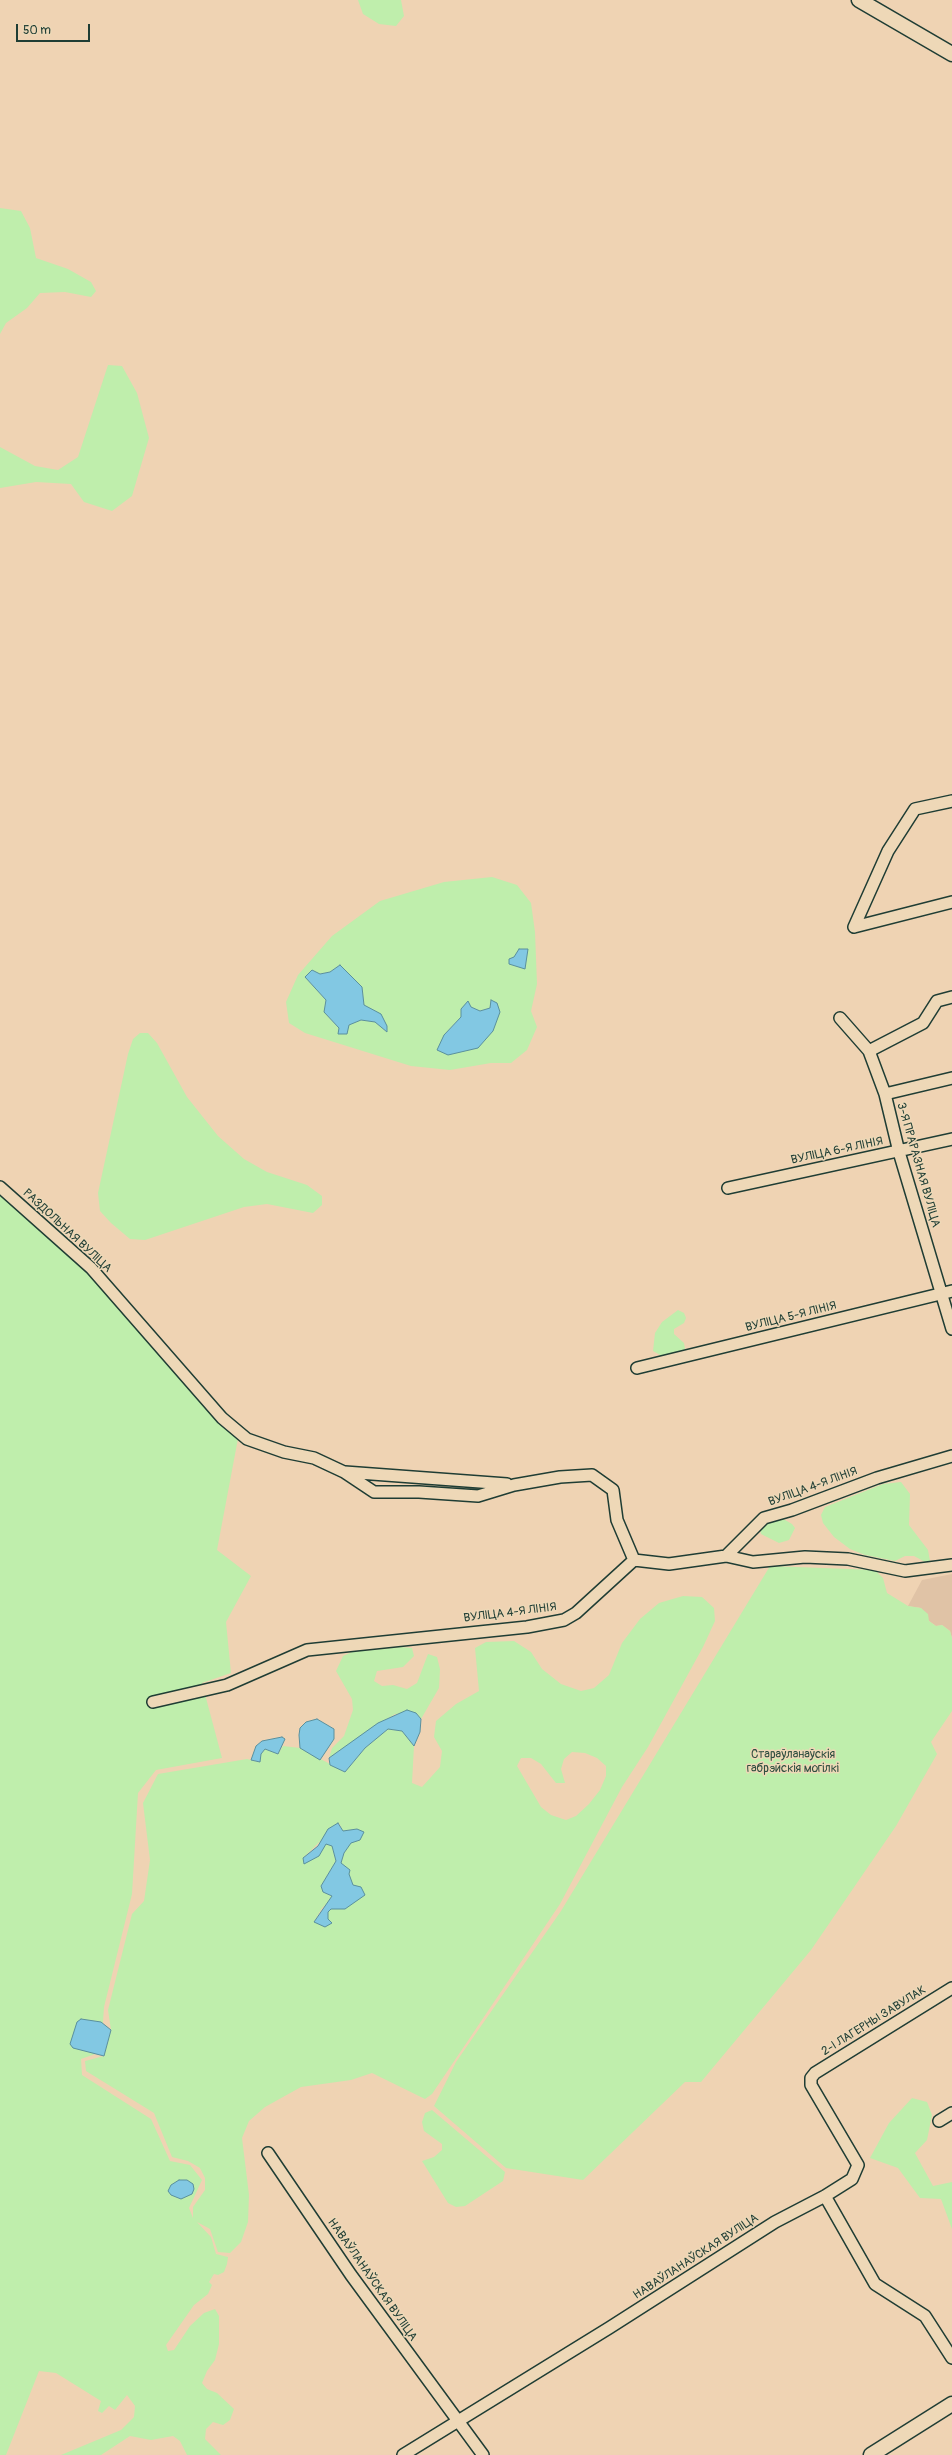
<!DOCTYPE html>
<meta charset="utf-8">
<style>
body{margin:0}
#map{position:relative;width:952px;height:2455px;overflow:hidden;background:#efd3b3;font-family:Pangolin,sans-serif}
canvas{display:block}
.scale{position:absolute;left:16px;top:24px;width:74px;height:18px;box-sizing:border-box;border:2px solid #1f3d34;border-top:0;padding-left:5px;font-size:12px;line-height:14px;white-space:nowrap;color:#1f3d34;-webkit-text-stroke:3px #eed8b7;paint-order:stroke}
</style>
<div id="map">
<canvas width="952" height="2455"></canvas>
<div class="scale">50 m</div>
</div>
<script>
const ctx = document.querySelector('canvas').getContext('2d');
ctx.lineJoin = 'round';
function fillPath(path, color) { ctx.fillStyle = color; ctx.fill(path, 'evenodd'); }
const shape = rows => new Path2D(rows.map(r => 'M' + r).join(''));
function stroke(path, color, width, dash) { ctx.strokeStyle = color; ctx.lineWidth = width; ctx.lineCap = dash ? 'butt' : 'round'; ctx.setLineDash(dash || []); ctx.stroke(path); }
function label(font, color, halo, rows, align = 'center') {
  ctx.font = font + ' Pangolin,sans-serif'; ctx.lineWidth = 3; ctx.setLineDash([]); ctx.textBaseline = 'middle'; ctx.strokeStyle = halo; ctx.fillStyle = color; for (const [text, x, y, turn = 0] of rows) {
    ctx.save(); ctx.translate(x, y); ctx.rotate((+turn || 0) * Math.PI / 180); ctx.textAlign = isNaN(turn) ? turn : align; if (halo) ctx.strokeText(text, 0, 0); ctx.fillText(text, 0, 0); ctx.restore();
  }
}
fillPath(shape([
 [952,1574,952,1638,950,1631,942,1625,936,1626,929,1621,921,1608,908,1606,922,1580]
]), '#e0c3a6');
fillPath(shape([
 [358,0,401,0,404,16,396,26,379,24,363,14],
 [0,208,21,211,30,228,36,258,68,269,91,282,96,291,91,297,65,292,40,293,27,308,6,323,0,334],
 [108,365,122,366,137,393,149,438,132,496,112,511,84,502,71,484,36,482,0,488,0,447,35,466,58,470,78,457],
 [492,877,517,885,531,903,535,932,537,984,531,1011,537,1027,527,1050,511,1063,491,1063,450,1070,411,1066,305,1033,289,1023,286,1002,298,975,332,936,380,901,444,882],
 [340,965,362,987,364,1005,376,1012,387,1032,375,1022,360,1020,349,1025,339,1034,339,1028,324,1012,326,1000,305,977,312,970,319,974,330,972],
 [491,1000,493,1031,444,1035,471,1007,480,1011,490,1008],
 [140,1033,148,1033,157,1043,187,1097,218,1136,244,1159,267,1172,307,1185,322,1196,322,1205,313,1213,267,1204,244,1207,145,1240,130,1239,111,1223,100,1211,98,1193,128,1054,133,1039],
 [0,1180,82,1252,240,1428,217,1550,251,1576,226,1622,231,1673,202,1683,222,1758,156,1770,138,1793,132,1894,104,2007,101,2052,81,2059,82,2075,151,2119,170,2161,190,2165,202,2180,189,2208,193,2218,193,2207,205,2190,205,2178,200,2168,188,2161,172,2157,154,2113,86,2071,85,2061,104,2056,111,2030,108,2010,132,1914,144,1901,150,1860,143,1803,158,1774,247,1759,259,1762,261,1754,265,1749,278,1754,283,1746,300,1748,345,1772,365,1748,388,1729,402,1731,414,1746,412,1783,422,1787,440,1767,442,1751,434,1737,436,1721,456,1704,479,1691,475,1648,486,1642,514,1641,531,1652,542,1669,561,1684,581,1691,594,1688,609,1675,622,1643,640,1619,659,1603,683,1596,702,1597,714,1608,715,1621,703,1647,648,1747,622,1787,560,1904,432,2094,425,2099,372,2073,351,2080,301,2087,265,2107,249,2121,242,2138,249,2195,248,2222,241,2242,230,2253,218,2252,210,2229,197,2222,211,2237,216,2254,228,2257,227,2264,224,2272,218,2275,214,2274,209,2282,212,2285,208,2294,194,2305,166,2345,168,2351,174,2350,190,2326,204,2313,215,2309,219,2316,219,2344,215,2360,207,2371,202,2383,207,2389,217,2393,234,2409,230,2420,223,2425,213,2422,206,2429,205,2439,221,2455,187,2455,180,2441,173,2436,151,2440,130,2436,101,2455,61,2455,121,2430,134,2417,135,2406,127,2395,115,2410,109,2406,102,2413,98,2411,101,2401,56,2373,39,2371,6,2455,0,2455],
 [572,1752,585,1753,597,1758,606,1766,606,1776,600,1790,589,1804,576,1816,566,1820,551,1815,541,1807,517,1766,521,1758,531,1758,541,1764,556,1783,565,1783,561,1769,564,1759],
 [339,1823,343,1831,357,1829,360,1840,351,1842,344,1853,341,1863,348,1873,353,1885,351,1903,345,1909,331,1909,328,1912,328,1919,314,1922,322,1908,330,1901,332,1896,323,1892,321,1886,336,1861,332,1846,326,1843,319,1856,303,1858],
 [678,1310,684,1313,686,1318,684,1323,674,1329,674,1334,684,1343,685,1349,682,1353,662,1356,653,1351,655,1333,662,1322],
 [901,1482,910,1494,909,1525,928,1550,930,1561,927,1563,914,1556,905,1556,895,1561,865,1555,850,1549,834,1537,823,1523,821,1515,825,1507,883,1484],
 [780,1517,792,1524,795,1528,789,1540,779,1543,761,1534,760,1529,766,1521],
 [770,1566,875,1570,883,1578,887,1593,908,1606,921,1608,928,1614,929,1621,936,1626,942,1625,950,1631,952,1638,952,1711,931,1742,937,1754,896,1826,811,1950,701,2082,685,2082,583,2180,506,2168,434,2106,456,2062,561,1911],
 [401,1647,412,1648,414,1656,403,1667,377,1671,374,1681,382,1686,393,1685,407,1689,417,1683,428,1654,437,1657,440,1669,439,1688,421,1719,416,1713,395,1714,329,1758,332,1748,344,1736,353,1710,352,1699,336,1671,343,1656,352,1652],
 [912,2098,927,2102,932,2115,927,2140,915,2153,933,2186,952,2182,952,2229,941,2199,920,2198,898,2168,870,2158,889,2123],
 [432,2110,505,2172,503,2181,465,2206,456,2207,448,2203,422,2161,434,2157,442,2150,442,2144,424,2131,422,2122,425,2113]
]), '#bfeeac');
const water = shape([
 [519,949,528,949,525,969,509,964,509,959,514,957,519,949],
 [340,965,362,987,364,1005,381,1014,387,1026,387,1032,375,1022,361,1020,349,1025,347,1034,338,1034,339,1028,324,1012,326,1000,305,977,312,970,320,974,330,972,340,965],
 [491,1000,497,1003,500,1012,493,1031,478,1048,448,1055,437,1050,444,1035,461,1017,461,1009,468,1001,471,1007,480,1011,490,1008,491,1000],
 [407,1710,416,1713,421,1719,420,1732,414,1746,402,1731,388,1729,365,1748,345,1772,330,1765,329,1758,378,1723,407,1710],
 [317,1719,334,1729,334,1739,320,1760,300,1748,299,1735,300,1728,306,1722,317,1719],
 [282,1737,285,1739,278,1754,265,1749,261,1754,260,1762,251,1760,256,1746,262,1741,282,1737],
 [338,1823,343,1831,357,1829,364,1832,360,1840,351,1843,344,1853,341,1863,350,1870,349,1874,353,1885,361,1887,365,1895,345,1909,331,1909,328,1912,328,1919,332,1923,325,1927,314,1922,332,1896,323,1892,321,1886,336,1861,332,1846,326,1844,319,1856,304,1864,303,1858,318,1846,328,1829,338,1823],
 [81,2019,101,2022,111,2030,104,2056,73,2048,70,2044,77,2022,81,2019],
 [179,2180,187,2180,193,2184,194,2189,192,2194,181,2199,171,2195,168,2191,171,2185,179,2180]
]);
fillPath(water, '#82c8e3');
stroke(water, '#5a909d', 1);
const minor = shape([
 [854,927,888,851,915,809,952,801],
 [854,927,952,902],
 [840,1018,869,1051,885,1094,899,1152,952,1329],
 [869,1051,923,1023,937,1001,952,997],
 [885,1094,952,1078],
 [0,1187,91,1268,222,1418,247,1439,284,1452,314,1458,344,1472,374,1492,419,1492,478,1496,514,1485,560,1477,592,1475,613,1490,617,1520,634,1560],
 [728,1188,952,1139],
 [637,1368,952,1291],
 [345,1472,507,1484],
 [726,1556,753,1562,805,1557,848,1559,905,1571,952,1565],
 [153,1702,227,1685,307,1650,527,1627,564,1620,576,1613,634,1560,669,1564,726,1556,764,1518,792,1510,877,1478,952,1456],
 [939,2121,952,2113],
 [268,2153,351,2275,483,2455],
 [825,2196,875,2284,925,2316,952,2358],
 [403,2455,609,2328,775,2222,825,2196,852,2179,858,2165,811,2085,811,2078,815,2073,952,1988]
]);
const tertiary = shape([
 [859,0,952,54],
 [871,2455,952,2404]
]);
stroke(minor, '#1f3d34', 14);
stroke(tertiary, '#1f3d34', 17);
stroke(minor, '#eed8b7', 11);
stroke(tertiary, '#eed8b7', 14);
label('12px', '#1f3d34', '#eed8b7', [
 ["ВУЛІЦА 6-Я ЛІНІЯ",837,1151,-12],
 ["3-Я ПРАРАЗНАЯ ВУЛІЦА",918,1165,74],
 ["РАЗДОЛЬНАЯ ВУЛІЦА",67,1231,43],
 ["ВУЛІЦА 5-Я ЛІНІЯ",791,1317,-14],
 ["ВУЛІЦА 4-Я ЛІНІЯ",813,1487,-20],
 ["ВУЛІЦА 4-Я ЛІНІЯ",510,1613,-7],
 ["2-І ЛАГЕРНЫ ЗАВУЛАК",874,2021,-32],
 ["НАВАЎЛАНАЎСКАЯ ВУЛІЦА",696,2257,-33],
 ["НАВАЎЛАНАЎСКАЯ ВУЛІЦА",372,2280,55]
]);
label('12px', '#2f4f40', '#eed8b7', [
 ["Стараўланаўскія",793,1755],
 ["габрэйскія могілкі",793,1769]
]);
</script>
